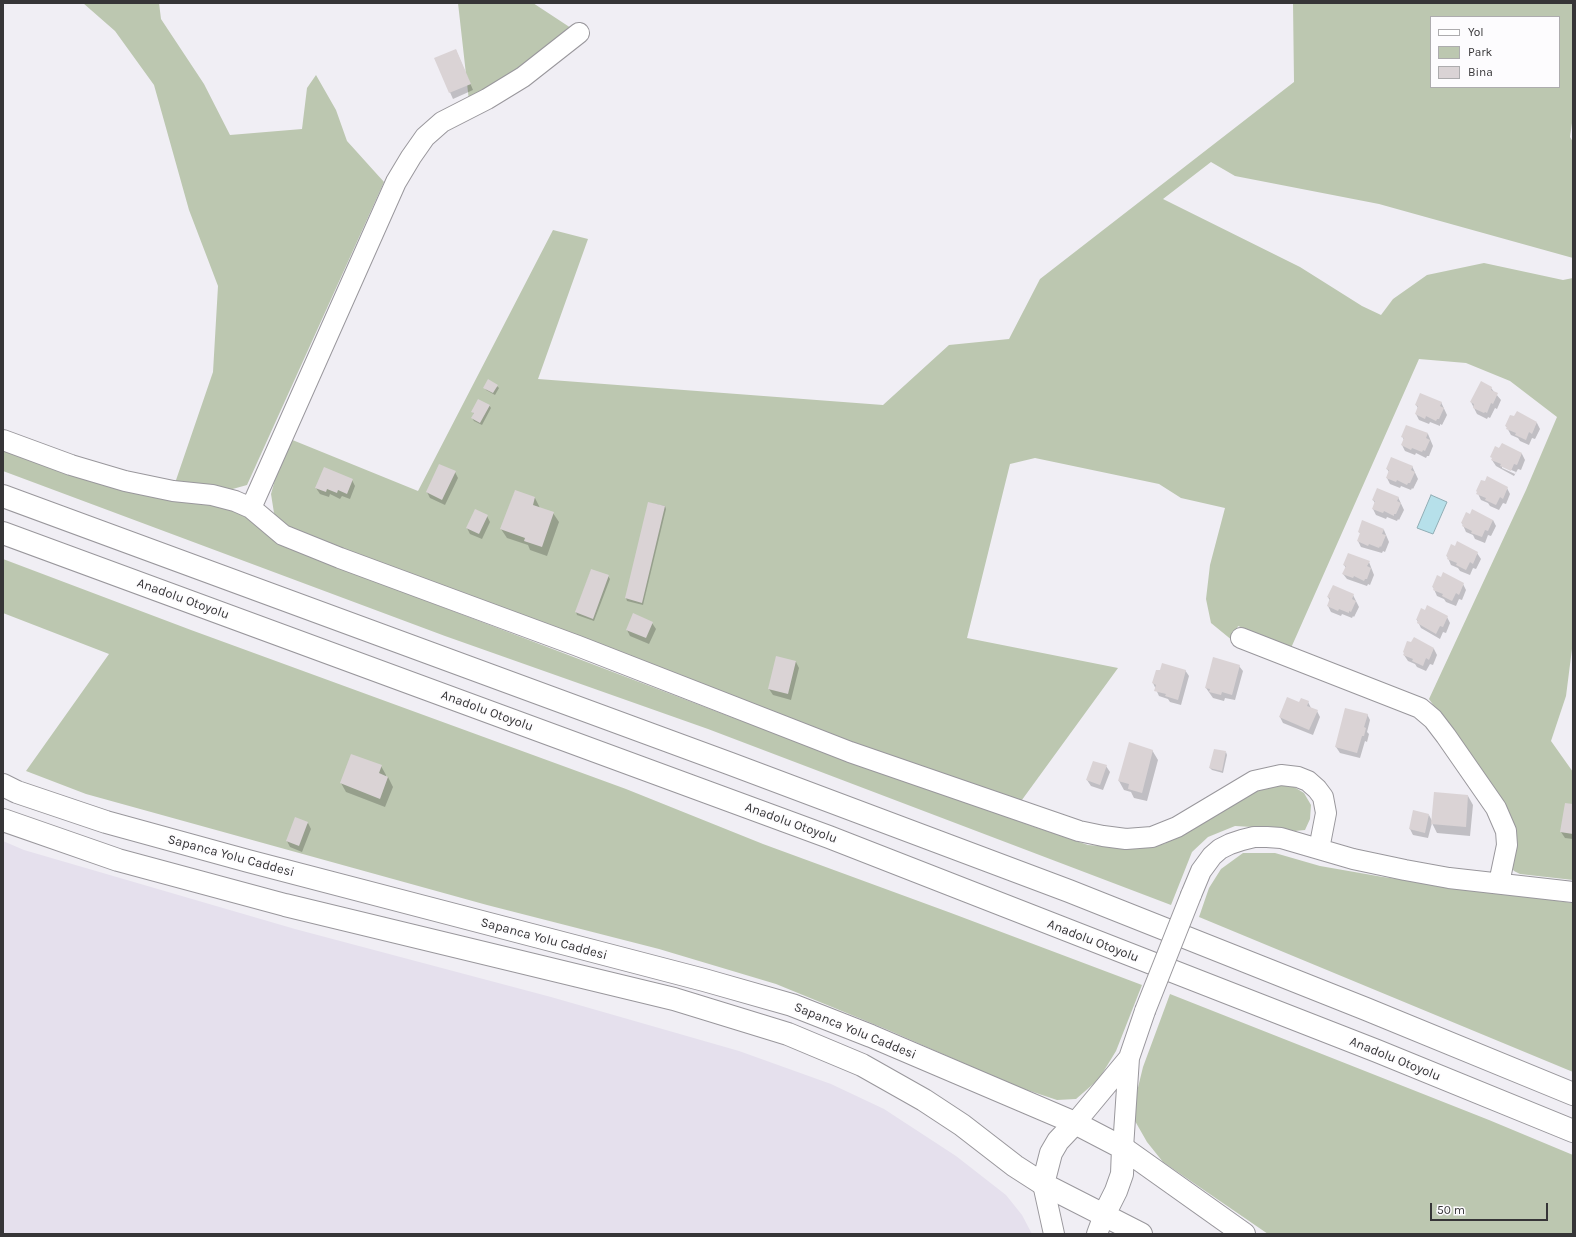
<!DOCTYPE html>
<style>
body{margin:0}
#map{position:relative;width:1576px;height:1237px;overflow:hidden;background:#f0eef4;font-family:Karla,sans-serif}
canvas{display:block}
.frame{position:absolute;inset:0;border:4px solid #363537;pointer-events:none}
.legend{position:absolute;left:1430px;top:16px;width:130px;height:72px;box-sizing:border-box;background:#fdfcfe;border:1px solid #adacae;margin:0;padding:5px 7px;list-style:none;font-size:12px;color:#363537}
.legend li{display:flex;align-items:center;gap:8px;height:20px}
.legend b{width:20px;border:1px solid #adacae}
.scale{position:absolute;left:1430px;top:1203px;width:118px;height:18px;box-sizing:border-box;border:2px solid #363537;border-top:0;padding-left:5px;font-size:12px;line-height:14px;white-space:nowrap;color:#363537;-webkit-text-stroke:3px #fdfcfe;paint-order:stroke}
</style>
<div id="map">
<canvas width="1576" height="1237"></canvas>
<div class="frame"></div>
<ul class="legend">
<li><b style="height:5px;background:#fff"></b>Yol</li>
<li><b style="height:11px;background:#bcc7b0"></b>Park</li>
<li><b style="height:11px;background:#dad3d5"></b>Bina</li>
</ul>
<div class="scale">50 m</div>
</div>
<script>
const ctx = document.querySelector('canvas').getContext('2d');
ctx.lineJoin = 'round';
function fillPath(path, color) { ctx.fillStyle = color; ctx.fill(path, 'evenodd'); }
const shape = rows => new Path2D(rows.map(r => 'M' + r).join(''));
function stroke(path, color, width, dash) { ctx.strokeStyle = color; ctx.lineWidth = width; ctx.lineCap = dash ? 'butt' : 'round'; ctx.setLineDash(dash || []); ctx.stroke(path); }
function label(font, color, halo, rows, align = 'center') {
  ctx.font = font + ' Karla,sans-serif'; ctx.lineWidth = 3.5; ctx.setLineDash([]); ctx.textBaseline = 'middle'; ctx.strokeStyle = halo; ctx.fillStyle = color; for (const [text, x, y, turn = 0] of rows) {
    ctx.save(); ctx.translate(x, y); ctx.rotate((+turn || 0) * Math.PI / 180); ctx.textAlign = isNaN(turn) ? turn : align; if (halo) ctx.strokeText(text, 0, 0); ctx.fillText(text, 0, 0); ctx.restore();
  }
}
fillPath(shape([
 [3,841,24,850,295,929,551,997,739,1051,831,1084,884,1109,956,1156,1006,1195,1022,1215,1032,1234,3,1234]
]), '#e5e0ed');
fillPath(shape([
 [83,3,159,3,161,19,204,84,230,135,302,129,307,88,316,75,336,110,347,141,384,182,247,485,229,490,175,483,213,372,218,286,189,210,154,85,115,31],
 [458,3,533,3,571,28,518,70,469,101],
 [1293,3,1573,3,1573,116,1570,137,1573,142,1573,258,1379,204,1235,176,1211,162,1163,199,1300,267,1362,306,1381,315,1393,299,1427,275,1484,263,1563,280,1573,278,1573,641,1566,696,1551,741,1573,772,1573,880,1520,874,1514,871,1511,867,1501,801,1429,699,1526,490,1557,417,1510,381,1466,363,1419,359,1291,648,1238,626,1233,641,1211,623,1206,599,1210,565,1225,508,1181,498,1159,484,1035,458,1010,464,967,638,1118,668,1019,804,942,778,400,572,280,523,274,513,271,494,279,465,290,439,418,491,553,230,588,239,538,379,883,405,949,345,1009,339,1040,279,1294,82],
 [1431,17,1559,17,1559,87,1431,87],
 [3,449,114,488,152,497,222,505,246,516,263,532,285,547,731,717,1029,825,1088,845,1129,848,1164,844,1244,796,1266,786,1289,784,1304,793,1311,805,1310,819,1305,830,1295,831,1270,828,1235,826,1208,837,1192,852,1171,905,708,729,445,636,3,471],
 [3,559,191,630,626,789,763,844,951,913,1142,985,1116,1051,1099,1079,1076,1099,1057,1100,1018,1087,888,1030,776,984,659,949,487,905,86,794,26,771,109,654,3,613],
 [1243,853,1275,853,1320,866,1383,877,1573,903,1573,1072,1199,917,1209,888,1221,869],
 [1170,994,1489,1120,1573,1155,1573,1234,1268,1234,1163,1162,1147,1142,1135,1121,1133,1108,1143,1067]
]), '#bcc7b0');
const water = shape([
 [1431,495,1447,502,1433,534,1417,528,1431,495]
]);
fillPath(water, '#b6e0ea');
stroke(water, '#90adb4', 1);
fillPath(shape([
 [456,50,473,90,453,99,435,59],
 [497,386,499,388,495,395,486,390,485,388],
 [1491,388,1501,400,1497,409,1495,408,1490,418,1488,417,1487,419,1477,414,1471,402],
 [1441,402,1447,415,1442,425,1440,424,1440,426,1430,422,1429,424,1419,420,1416,414,1418,408,1416,405],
 [489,405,491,408,482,425,474,421,472,418,474,414,473,412],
 [1537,423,1540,429,1535,439,1532,438,1529,445,1520,441,1518,438,1511,435,1506,426],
 [1428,434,1433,446,1429,456,1427,456,1426,458,1416,453,1415,455,1405,451,1402,445,1404,440,1402,436],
 [1502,444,1522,454,1525,460,1521,470,1518,469,1514,476,1496,466,1492,460],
 [1502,466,1516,472,1515,474,1502,468],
 [1412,466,1418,479,1413,489,1412,488,1411,490,1401,486,1400,488,1390,484,1387,478,1389,472,1387,469],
 [455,472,458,478,445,505,430,498,427,492],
 [352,480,355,486,350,499,342,496,340,499,330,494,329,497,320,494,316,488],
 [1485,483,1507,488,1510,494,1506,504,1503,503,1499,510,1490,506,1488,503,1481,500,1478,494],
 [515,491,535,498,540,508,553,513,559,522,547,556,530,550,528,545,507,538,501,529],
 [1398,497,1404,510,1399,520,1398,519,1397,521,1387,517,1386,519,1376,515,1373,509,1375,503,1373,500],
 [649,503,665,506,666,509,643,605,627,601,626,598],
 [487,516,490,522,482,539,470,534,467,528],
 [1493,520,1496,526,1491,536,1488,535,1485,543,1475,539,1473,535,1466,532,1462,523],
 [1384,530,1389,542,1385,552,1383,551,1382,553,1361,547,1358,541,1361,535,1359,532],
 [1477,553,1481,559,1476,569,1473,568,1470,575,1460,571,1458,568,1451,565,1447,556],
 [1369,562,1374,575,1370,585,1368,584,1367,586,1347,579,1343,574,1346,568,1344,565],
 [591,570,608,576,610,579,594,621,577,615,576,612],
 [1463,584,1466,590,1462,600,1459,599,1456,606,1446,602,1444,599,1437,596,1433,587],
 [1353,595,1359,607,1354,617,1353,616,1352,618,1342,614,1341,616,1331,612,1328,606,1330,601,1328,597],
 [1447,617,1450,623,1446,633,1443,632,1440,639,1421,628,1417,620],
 [652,623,656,629,649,644,630,636,627,630],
 [1414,639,1434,649,1437,655,1433,665,1430,664,1426,671,1417,667,1415,664,1408,661,1404,655],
 [777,658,796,662,799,668,791,700,773,695,769,689],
 [1239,666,1243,671,1235,700,1225,698,1224,701,1213,698,1206,688],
 [1185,670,1189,676,1181,705,1170,702,1168,699,1159,696,1153,683],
 [1308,702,1311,708,1317,711,1320,717,1313,735,1283,723,1280,717,1300,703],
 [1367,714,1370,720,1367,732,1369,734,1367,742,1365,741,1360,758,1340,753,1336,747],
 [1152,750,1158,760,1147,801,1134,798,1131,792,1124,790,1119,781],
 [1226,752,1227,755,1223,773,1212,770,1210,768],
 [381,766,386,775,386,777,388,777,393,787,385,807,346,792,341,783],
 [1106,766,1110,772,1103,790,1091,786,1087,780],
 [1468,796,1473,805,1470,836,1437,833,1432,823,1428,838,1413,835,1410,829,1429,815,1432,821],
 [1573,805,1573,839,1565,838,1561,832],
 [308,823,311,829,302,852,290,847,287,841]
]), '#0003');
fillPath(shape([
 [456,49,471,84,449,93,434,58],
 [488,379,498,385,493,393,483,388],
 [1481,381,1492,387,1491,390,1498,393,1493,404,1491,403,1487,413,1485,412,1484,413,1473,408,1474,404,1470,402],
 [1420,393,1442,402,1440,406,1444,408,1439,419,1437,419,1436,421,1426,416,1425,419,1415,414,1418,406,1415,405],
 [478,399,490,405,480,423,471,418,474,413,471,412],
 [1517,411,1537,422,1532,434,1529,432,1526,440,1515,435,1516,433,1506,429,1507,427,1505,426,1510,415,1514,416],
 [1406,425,1428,433,1426,438,1430,440,1425,451,1423,450,1422,452,1412,448,1411,450,1401,445,1404,438,1401,437],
 [1502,443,1522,453,1517,465,1514,464,1511,471,1500,466,1501,464,1491,460,1492,458,1490,457,1495,446,1499,448],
 [1391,457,1413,466,1411,470,1415,472,1410,483,1408,483,1407,485,1397,480,1396,482,1386,478,1389,470,1386,469],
 [439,464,456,471,442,500,426,492],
 [324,467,353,479,347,494,338,490,337,493,327,489,326,492,315,488],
 [1487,476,1508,487,1503,499,1500,497,1496,505,1485,500,1486,498,1476,494,1477,492,1476,491,1481,480,1485,481],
 [1377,488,1399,497,1397,501,1401,503,1396,514,1394,514,1394,516,1384,511,1383,513,1372,509,1375,501,1372,500],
 [515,490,535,497,533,505,554,512,542,547,524,541,525,538,500,529],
 [648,502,665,506,642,603,625,598],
 [475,509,488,515,479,534,466,528],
 [1472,509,1493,520,1488,531,1485,530,1482,537,1471,533,1472,531,1462,526,1463,524,1461,523,1466,512,1470,514],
 [1362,520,1384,529,1382,534,1386,535,1381,547,1380,546,1379,548,1369,544,1368,546,1357,541,1360,533,1358,532],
 [1457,541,1478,552,1473,564,1470,562,1466,570,1456,565,1457,563,1447,559,1448,557,1446,556,1451,544,1455,546],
 [1348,553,1370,561,1367,566,1371,568,1367,579,1365,579,1364,581,1354,576,1353,578,1342,574,1346,566,1343,565],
 [591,569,609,575,593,619,575,612],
 [1443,572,1464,583,1459,595,1456,593,1452,601,1442,596,1443,594,1433,590,1434,588,1432,587,1437,575,1441,577],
 [1333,585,1354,594,1352,599,1356,601,1351,612,1349,611,1349,613,1339,609,1338,611,1327,606,1330,598,1327,597],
 [1427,605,1448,616,1443,627,1440,626,1436,634,1417,623,1418,620,1416,620,1421,608,1425,610],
 [633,613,653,622,646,638,626,630],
 [1414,637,1434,648,1429,660,1426,658,1423,666,1412,661,1413,659,1403,655,1404,653,1403,652,1407,641,1411,642],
 [776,656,796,661,788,694,768,689],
 [1213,657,1240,665,1232,695,1222,692,1221,695,1209,692,1210,689,1205,688],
 [1162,663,1186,670,1178,700,1165,696,1166,694,1154,691,1156,685,1152,683,1156,670,1160,670],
 [1287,697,1299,702,1301,698,1309,701,1307,706,1318,710,1309,730,1279,717],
 [1345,708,1368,714,1364,727,1366,728,1364,736,1362,736,1357,753,1335,747],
 [1129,742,1153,750,1142,793,1128,789,1129,784,1118,781],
 [1214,749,1226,751,1222,771,1209,768],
 [351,754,382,765,379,773,388,777,380,799,340,783],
 [1093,761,1107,765,1100,785,1086,780],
 [1434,792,1468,795,1466,827,1431,824],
 [1565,803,1573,804,1573,834,1560,832],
 [1413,810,1429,814,1425,833,1409,829],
 [295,817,308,822,299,846,286,841]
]), '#dad3d5');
const minor = shape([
 [3,440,71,465,125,481,173,491,212,495,235,501,251,508,283,535,340,558,578,646,850,752,1079,831,1103,836,1126,839,1152,837,1177,827,1254,781,1281,775,1298,777,1308,781,1317,789,1323,797,1326,813,1319,849],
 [251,508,396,182,411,157,425,137,442,122,487,99,523,77,579,33],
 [1241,638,1420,708,1433,719,1446,736,1496,808,1506,831,1507,845,1499,883],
 [1191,895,1201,871,1212,856,1220,849,1230,844,1242,840,1254,837,1267,837,1281,838,1353,859,1405,870,1449,878,1573,892],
 [1075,1123,1129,1058],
 [1123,1148,1129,1058,1145,1011],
 [1043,1184,1054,1234],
 [1097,1234,1104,1215]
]);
const highway = shape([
 [3,496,731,764,1069,891,1366,1009,1573,1094],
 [3,533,829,837,1377,1051,1573,1131],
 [3,785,17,792,106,822,248,861,704,980,792,1005,871,1036,1075,1123,1123,1148,1244,1234],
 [3,820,118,860,285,905,674,999,788,1034,862,1065,924,1100,962,1125,1015,1166,1043,1184,1141,1234],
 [1043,1184,1051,1153,1058,1141,1075,1123],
 [1104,1215,1116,1191,1122,1174,1123,1148]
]);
stroke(minor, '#99979c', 22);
stroke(highway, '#99979c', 24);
stroke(minor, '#fff', 20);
stroke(highway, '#fff', 22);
const minorBridge = shape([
 [1145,1011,1191,895]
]);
stroke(minorBridge, '#99979c', 22, []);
stroke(minorBridge, '#fff', 20);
label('13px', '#363537', '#fdfcfe', [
 ["Anadolu Otoyolu",183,599,20],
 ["Anadolu Otoyolu",487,711,20],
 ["Anadolu Otoyolu",791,823,20],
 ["Sapanca Yolu Caddesi",231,856,15],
 ["Sapanca Yolu Caddesi",544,939,15],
 ["Anadolu Otoyolu",1093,941,21],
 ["Sapanca Yolu Caddesi",855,1031,22],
 ["Anadolu Otoyolu",1395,1059,22]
]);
</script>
